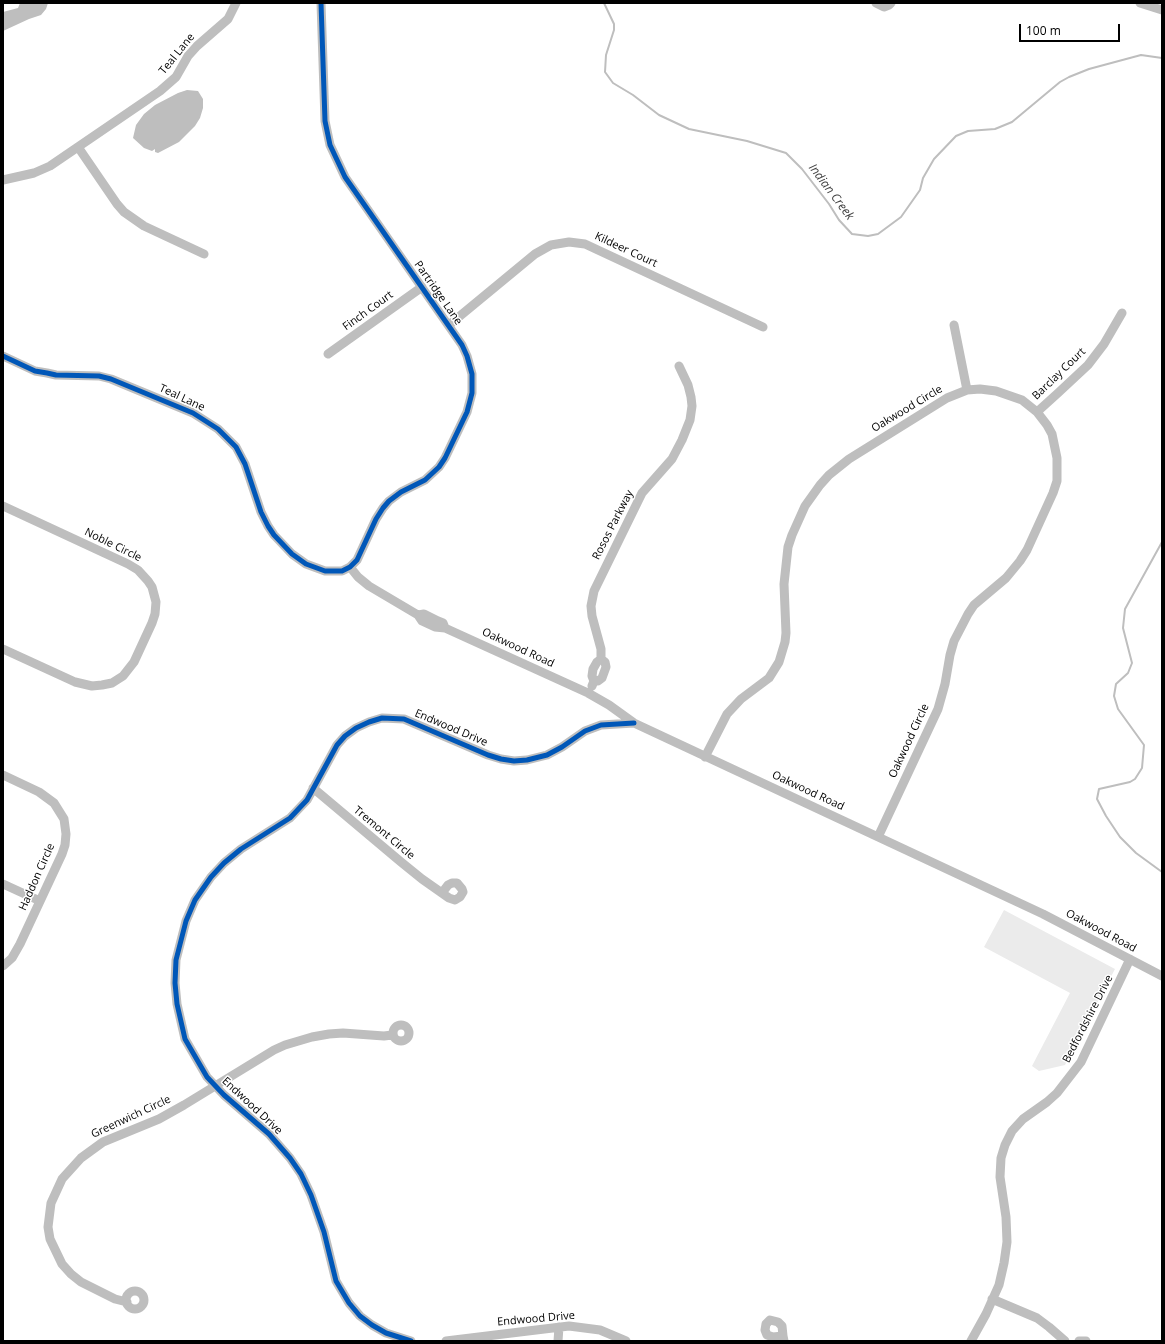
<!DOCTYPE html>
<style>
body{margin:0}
#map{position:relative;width:1165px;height:1344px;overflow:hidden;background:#fff;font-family:"Open Sans",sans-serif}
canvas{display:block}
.frame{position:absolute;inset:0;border:4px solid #000;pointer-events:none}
.scale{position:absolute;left:1019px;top:24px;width:101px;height:18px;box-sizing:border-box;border:2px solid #000;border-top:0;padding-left:5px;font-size:12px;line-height:14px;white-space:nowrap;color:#000;-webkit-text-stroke:3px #fff;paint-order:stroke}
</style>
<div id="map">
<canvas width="1165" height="1344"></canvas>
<div class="frame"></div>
<div class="scale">100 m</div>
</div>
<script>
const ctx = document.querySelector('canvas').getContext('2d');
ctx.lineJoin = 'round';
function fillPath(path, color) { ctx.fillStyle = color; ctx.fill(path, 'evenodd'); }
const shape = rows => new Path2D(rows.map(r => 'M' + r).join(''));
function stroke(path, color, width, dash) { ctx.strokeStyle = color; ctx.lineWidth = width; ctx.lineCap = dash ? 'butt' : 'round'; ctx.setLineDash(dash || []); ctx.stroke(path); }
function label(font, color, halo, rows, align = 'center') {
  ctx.font = font + ' "Open Sans",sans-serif'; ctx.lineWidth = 3; ctx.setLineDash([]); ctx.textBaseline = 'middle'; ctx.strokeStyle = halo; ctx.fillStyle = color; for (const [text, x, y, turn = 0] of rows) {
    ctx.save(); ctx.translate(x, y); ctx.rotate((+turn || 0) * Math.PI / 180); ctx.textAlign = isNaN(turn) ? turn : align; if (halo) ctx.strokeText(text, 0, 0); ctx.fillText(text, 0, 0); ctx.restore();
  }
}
fillPath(shape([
 [1004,910,1115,969,1065,1065,1039,1071,1032,1066,1070,993,984,947]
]), '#ebebeb');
fillPath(shape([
 [20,3,48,3,46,9,41,15,29,19,3,31,3,12,18,8],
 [187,90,198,91,203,99,203,108,200,118,195,126,179,142,158,153,155,152,155,149,152,151,144,148,133,138,136,125,144,114,155,105,178,93]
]), '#bebebe');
stroke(shape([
 [604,3,614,24,614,30,606,55,605,72,613,83,633,95,659,115,689,129,747,141,786,153,802,169,829,204,839,220,852,234,868,236,878,234,901,217,920,190,923,178,934,159,956,136,968,131,995,129,1012,122,1060,82,1069,77,1089,69,1141,55,1162,58],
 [1162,542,1125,609,1123,628,1132,663,1128,673,1116,684,1114,696,1118,709,1144,745,1142,768,1135,779,1130,782,1099,789,1097,799,1106,816,1120,837,1136,853,1162,872]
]), '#bebebe', 2);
stroke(shape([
 [876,3,884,7,889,5,891,3],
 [1140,3,1162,10],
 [78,147,117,204,124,212,144,226,204,254],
 [3,180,34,173,50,166,160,91,176,77,188,56,197,46,228,19,236,3],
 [449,325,535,254,551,245,569,242,585,244,763,327],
 [954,325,967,390],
 [328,354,422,287],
 [3,356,35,371,47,373,56,375,99,376,111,379,193,413,218,429,236,447,245,464,261,512,268,526,274,535,292,554,306,564,325,571,342,571,350,567,357,560,376,519,383,508,389,501,401,492,425,480,439,467,445,458,467,412,472,393,472,374,467,356,462,345,345,177,330,145,325,121,321,3],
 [1037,412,1058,393,1088,365,1104,344,1122,313],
 [3,506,128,564,138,570,148,581,152,587,156,602,155,614,152,623,134,662,123,676,112,683,102,685,92,686,75,682,3,649],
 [350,567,358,577,369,586,418,615,422,621,435,627,445,628,588,693,609,705,634,723,1043,914,1162,976],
 [418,615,424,614,438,621,443,623,445,628],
 [594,681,598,681,602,678,606,667,605,662,601,659,601,649,592,616,591,606,594,591,642,493,672,459,682,440,690,420,692,406,691,397,688,385,679,366],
 [592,686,594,681,592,676,593,669,597,662,601,659],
 [705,757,727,714,741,699,769,678,779,662,785,642,786,633,784,584,788,547,792,535,805,506,820,485,829,475,849,459,947,398,967,390,980,389,996,391,1022,400,1037,412,1047,425,1052,434,1057,458,1057,481,1053,493,1027,550,1020,561,1006,578,974,605,968,614,954,641,950,655,945,684,938,709,878,837],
 [3,775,39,792,54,803,64,819,66,834,65,845,62,854,20,944,12,958,3,966],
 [313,788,401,862,422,879,449,898,455,900,460,897,463,892,462,889,457,883,452,883,448,885,442,893],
 [3,884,40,901],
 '393 1033a8 8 0 1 1 16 0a8 8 0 1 1-16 0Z',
 '126 1300a9 9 0 1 1 18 0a9 9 0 1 1-18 0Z',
 [992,1299,1037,1318,1049,1327,1065,1341],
 [127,1302,115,1299,81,1282,71,1274,62,1264,50,1239,48,1227,51,1203,62,1179,81,1158,103,1142,159,1119,184,1105,274,1050,285,1045,312,1037,329,1034,343,1033,384,1036,392,1035],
 [783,1336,773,1337,767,1335,765,1330,766,1324,770,1320,778,1322,782,1326,783,1336,784,1341],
 [411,1341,386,1333,372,1325,360,1316,349,1303,336,1281,324,1232,311,1195,301,1174,290,1158,269,1134,224,1095,207,1077,185,1039,177,1004,175,983,176,960,186,921,195,900,211,877,224,863,241,849,290,818,307,800,337,745,345,736,356,728,369,722,382,718,404,719,488,755,501,759,514,761,527,760,547,755,562,747,585,731,601,725,634,723],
 [446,1341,569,1326,600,1330,626,1341],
 [558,1341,559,1327],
 [971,1341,986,1314,999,1285,1004,1263,1007,1242,1006,1217,1000,1177,1001,1158,1005,1145,1012,1131,1023,1119,1047,1102,1057,1093,1081,1062,1130,959],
 [1079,1341,1086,1341]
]), '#bebebe', 9);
stroke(shape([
 [3,356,35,371,47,373,56,375,99,376,111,379,193,413,218,429,236,447,245,464,261,512,268,526,274,535,292,554,306,564,325,571,342,571,350,567,357,560,376,519,383,508,389,501,401,492,425,480,439,467,445,458,467,412,472,393,472,374,467,356,462,345,345,177,330,145,325,121,321,3],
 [411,1341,386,1333,372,1325,360,1316,349,1303,336,1281,324,1232,311,1195,301,1174,290,1158,269,1134,224,1095,207,1077,185,1039,177,1004,175,983,176,960,186,921,195,900,211,877,224,863,241,849,290,818,307,800,337,745,345,736,356,728,369,722,382,718,404,719,488,755,501,759,514,761,527,760,547,755,562,747,585,731,601,725,634,723]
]), '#0057b8', 5);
label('11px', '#000', '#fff', [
 ["Teal Lane",177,54,-51],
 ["Kildeer Court",626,250,25],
 ["Partridge Lane",438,293,55],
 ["Finch Court",368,311,-36],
 ["Barclay Court",1059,374,-44],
 ["Teal Lane",182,398,25],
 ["Oakwood Circle",907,409,-31],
 ["Rosos Parkway",613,525,-63],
 ["Noble Circle",113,545,26],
 ["Oakwood Road",518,648,25],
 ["Endwood Drive",451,728,23],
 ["Oakwood Circle",909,741,-65],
 ["Oakwood Road",808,791,25],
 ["Tremont Circle",384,833,40],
 ["Haddon Circle",37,877,-66],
 ["Oakwood Road",1101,931,28],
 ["Bedfordshire Drive",1088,1019,-63],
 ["Endwood Drive",252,1106,43],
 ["Greenwich Circle",131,1117,-25],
 ["Endwood Drive",536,1319,-5]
]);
label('italic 12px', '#434343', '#fff', [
 ["Indian Creek",831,192,53]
]);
</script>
